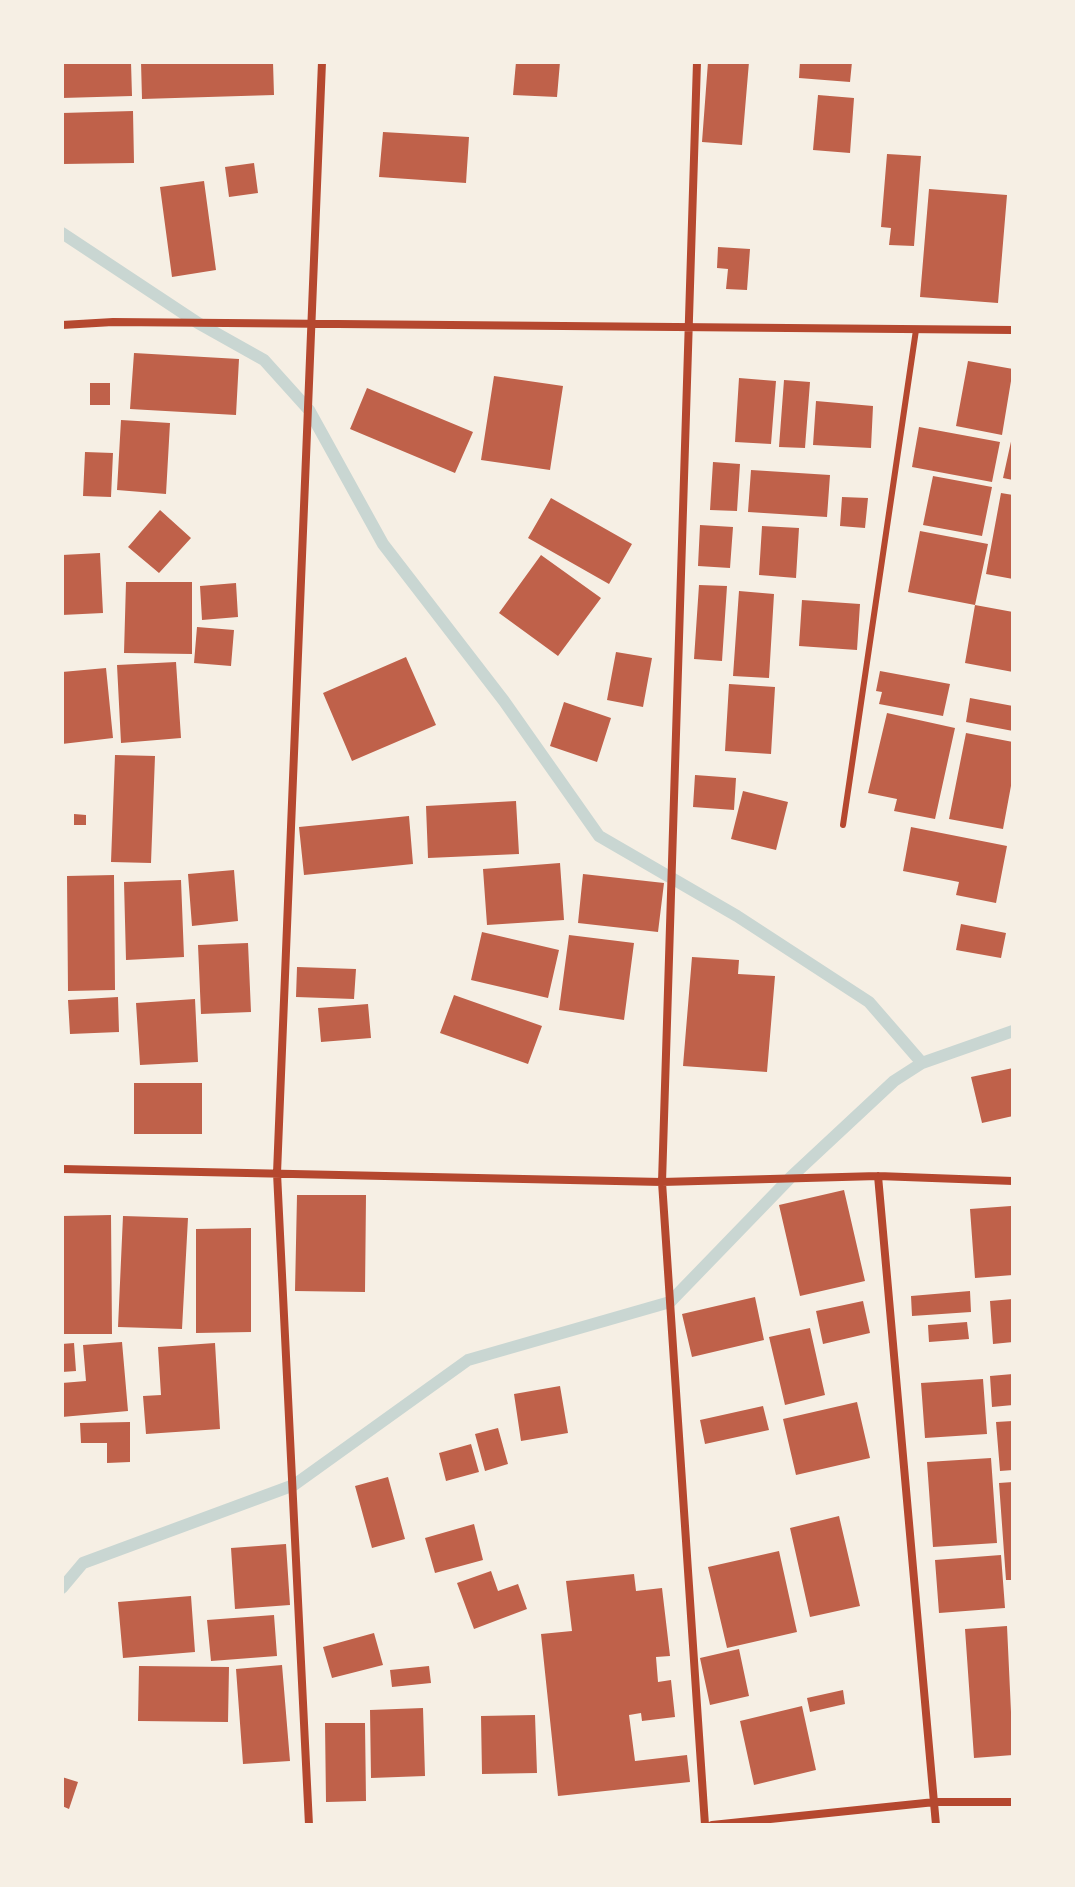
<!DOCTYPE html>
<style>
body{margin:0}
#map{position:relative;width:1075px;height:1887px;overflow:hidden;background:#f6efe4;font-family:"Public Sans",sans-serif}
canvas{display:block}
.frame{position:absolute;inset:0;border:64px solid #f6efe4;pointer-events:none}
</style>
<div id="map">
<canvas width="1075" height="1887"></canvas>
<div class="frame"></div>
</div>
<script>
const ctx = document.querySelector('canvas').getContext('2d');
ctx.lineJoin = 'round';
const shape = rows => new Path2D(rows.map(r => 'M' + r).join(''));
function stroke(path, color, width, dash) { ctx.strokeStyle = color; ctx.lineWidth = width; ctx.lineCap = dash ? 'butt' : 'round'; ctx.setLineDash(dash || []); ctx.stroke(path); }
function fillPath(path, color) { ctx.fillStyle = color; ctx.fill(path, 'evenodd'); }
stroke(shape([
 [62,233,198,323,264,360,309,410,383,544,504,701,599,836,737,916,869,1002,922,1063],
 [62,1588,83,1563,294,1485,468,1360,670,1302,791,1177,894,1081,922,1063,1013,1031]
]), '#c9d6d2', 12);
fillPath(shape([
 [62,62,131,62,132,96,62,98],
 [141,62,273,62,274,95,142,99],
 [516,62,560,62,557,97,513,95],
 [708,62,749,62,742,145,702,142],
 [800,62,852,62,850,82,799,78],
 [818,95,854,98,850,153,813,150],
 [133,111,134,163,62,164,62,113],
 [383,132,469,137,466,183,379,177],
 [887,154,921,156,914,246,889,245,891,228,881,227],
 [254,163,258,193,229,197,225,167],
 [204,181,216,270,172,277,160,187],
 [929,189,1007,195,998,303,920,297],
 [718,247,750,249,747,290,726,289,728,269,717,268],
 [134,353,239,359,236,415,130,409],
 [968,361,1013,369,1002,435,956,426],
 [494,376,563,386,550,470,481,460],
 [739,378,776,381,771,444,735,442],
 [784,380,810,382,805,448,779,447],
 [90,383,110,383,110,405,90,405],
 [367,388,473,432,455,473,350,429],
 [816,401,873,406,871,448,813,445],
 [121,420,170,423,166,494,117,490],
 [919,427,1000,442,992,482,912,467],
 [1012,437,1013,438,1013,480,1003,478],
 [85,452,113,453,111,497,83,496],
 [713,462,740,464,737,511,710,510],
 [751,470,830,475,827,517,748,512],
 [933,476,992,487,982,536,923,525],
 [1001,493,1013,495,1013,579,986,574],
 [842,497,868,498,865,528,840,526],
 [551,498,632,544,609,584,528,538],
 [160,510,191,538,159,573,128,547],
 [700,525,733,527,730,568,698,566],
 [762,526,799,528,796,578,759,575],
 [920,531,988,544,975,605,908,592],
 [100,553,103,613,62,615,62,555],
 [541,555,601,598,558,656,499,613],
 [126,582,192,582,192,654,124,653],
 [236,583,238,617,202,620,200,586],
 [699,585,727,586,722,661,694,659],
 [739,591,774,594,769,678,733,676],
 [802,600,860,604,857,650,799,646],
 [975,605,1013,612,1013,672,965,663],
 [197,627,234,630,231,666,194,663],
 [616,652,652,658,643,707,607,700],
 [406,657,436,725,352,761,323,693],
 [176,662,181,738,121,743,117,665],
 [106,668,113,738,62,744,62,672],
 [880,671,950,684,943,716,879,704,882,692,876,691],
 [729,684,775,687,771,754,725,751],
 [970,698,1013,706,1013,731,966,722],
 [564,702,611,718,597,762,550,746],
 [887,713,955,728,935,819,894,811,897,799,868,793],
 [966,733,1013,742,1013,775,1003,829,949,819],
 [115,755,155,756,151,863,111,862],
 [695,775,736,778,734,810,693,807],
 [743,791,788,802,776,850,731,839],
 [516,801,519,854,428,858,426,806],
 [74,814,86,815,86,825,74,825],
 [409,816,413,864,304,875,299,827],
 [911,827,1007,846,996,903,956,895,959,882,903,871],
 [560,863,564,920,487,925,483,869],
 [234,870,238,921,192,926,188,874],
 [583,874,664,883,658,932,578,923],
 [114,875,115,990,68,991,67,876],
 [181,880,184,957,126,960,124,882],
 [961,924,1006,933,1001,958,956,950],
 [482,932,559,950,548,998,471,980],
 [569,935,634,943,624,1020,559,1010],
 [248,943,251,1012,201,1014,198,945],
 [692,957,739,960,738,974,775,976,767,1072,683,1066],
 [297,967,356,969,354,999,296,997],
 [454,995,542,1026,528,1064,440,1033],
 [118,997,119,1032,70,1034,68,1000],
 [195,999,198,1062,140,1065,136,1003],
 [368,1004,371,1038,321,1042,318,1008],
 [1013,1068,1013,1116,982,1123,971,1077],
 [134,1083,202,1083,202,1134,134,1134],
 [844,1190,865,1281,800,1296,779,1205],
 [297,1195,366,1195,365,1292,295,1291],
 [1011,1206,1013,1275,975,1278,970,1209],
 [111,1215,112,1334,62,1334,62,1216],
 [123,1216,188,1218,182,1329,118,1327],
 [251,1228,251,1332,196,1333,196,1229],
 [970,1291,971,1312,912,1316,911,1296],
 [755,1297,764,1340,692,1357,682,1314],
 [1013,1299,1013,1342,993,1344,990,1301],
 [863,1301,870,1333,823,1344,816,1311],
 [967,1322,969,1339,929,1342,928,1325],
 [810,1328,825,1395,785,1405,769,1337],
 [122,1342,128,1411,62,1417,62,1383,86,1381,83,1345],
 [74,1343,76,1371,62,1372,62,1344],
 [215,1343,220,1429,146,1434,143,1396,161,1395,158,1347],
 [1013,1374,1013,1405,992,1407,990,1376],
 [983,1379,987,1434,925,1438,921,1383],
 [560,1386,568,1433,521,1441,514,1394],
 [857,1402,870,1458,796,1475,783,1419],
 [763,1406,769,1430,705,1444,700,1420],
 [1013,1421,1013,1470,1000,1471,996,1422],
 [130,1422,130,1462,107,1463,107,1443,81,1443,80,1423],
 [498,1428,508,1464,485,1471,475,1434],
 [471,1444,479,1472,446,1481,439,1453],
 [991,1458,997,1543,933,1547,927,1462],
 [388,1477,405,1539,372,1548,355,1486],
 [1013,1482,1013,1580,1006,1580,999,1483],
 [839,1516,860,1606,810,1617,790,1528],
 [474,1524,483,1560,435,1573,425,1538],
 [286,1544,290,1605,235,1609,231,1548],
 [779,1551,797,1632,727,1648,708,1567],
 [1001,1555,1005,1608,939,1613,935,1560],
 [491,1571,498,1591,518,1584,527,1609,474,1629,457,1583],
 [634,1574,636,1591,662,1588,670,1656,656,1657,658,1682,671,1680,675,1717,642,1721,641,1713,629,1715,635,1761,687,1755,690,1782,558,1796,541,1634,572,1631,566,1581],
 [191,1596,195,1652,123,1658,118,1602],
 [274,1615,277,1656,211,1661,207,1620],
 [1007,1626,1013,1755,974,1758,965,1629],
 [374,1633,383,1665,332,1678,323,1647],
 [739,1649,749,1696,710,1705,700,1658],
 [282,1665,290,1761,243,1764,236,1669],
 [139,1666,229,1667,228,1722,138,1721],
 [429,1666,431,1683,392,1687,390,1670],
 [843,1690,845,1704,810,1712,807,1698],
 [802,1706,816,1770,754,1785,740,1721],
 [423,1708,425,1776,371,1778,370,1710],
 [535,1715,537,1773,482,1774,481,1716],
 [325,1723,365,1723,366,1801,326,1802],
 [62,1777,78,1782,69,1809,62,1806]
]), '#bf614a');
stroke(shape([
 [843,825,916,330]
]), '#b5482f', 6);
stroke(shape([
 [697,62,662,1182,705,1825],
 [62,325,113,322,1013,330],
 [62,1169,662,1182,878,1176,1013,1181],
 [878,1176,936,1825],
 [309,1825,277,1173,322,62],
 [712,1825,935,1802,1013,1802]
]), '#b5482f', 8);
</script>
